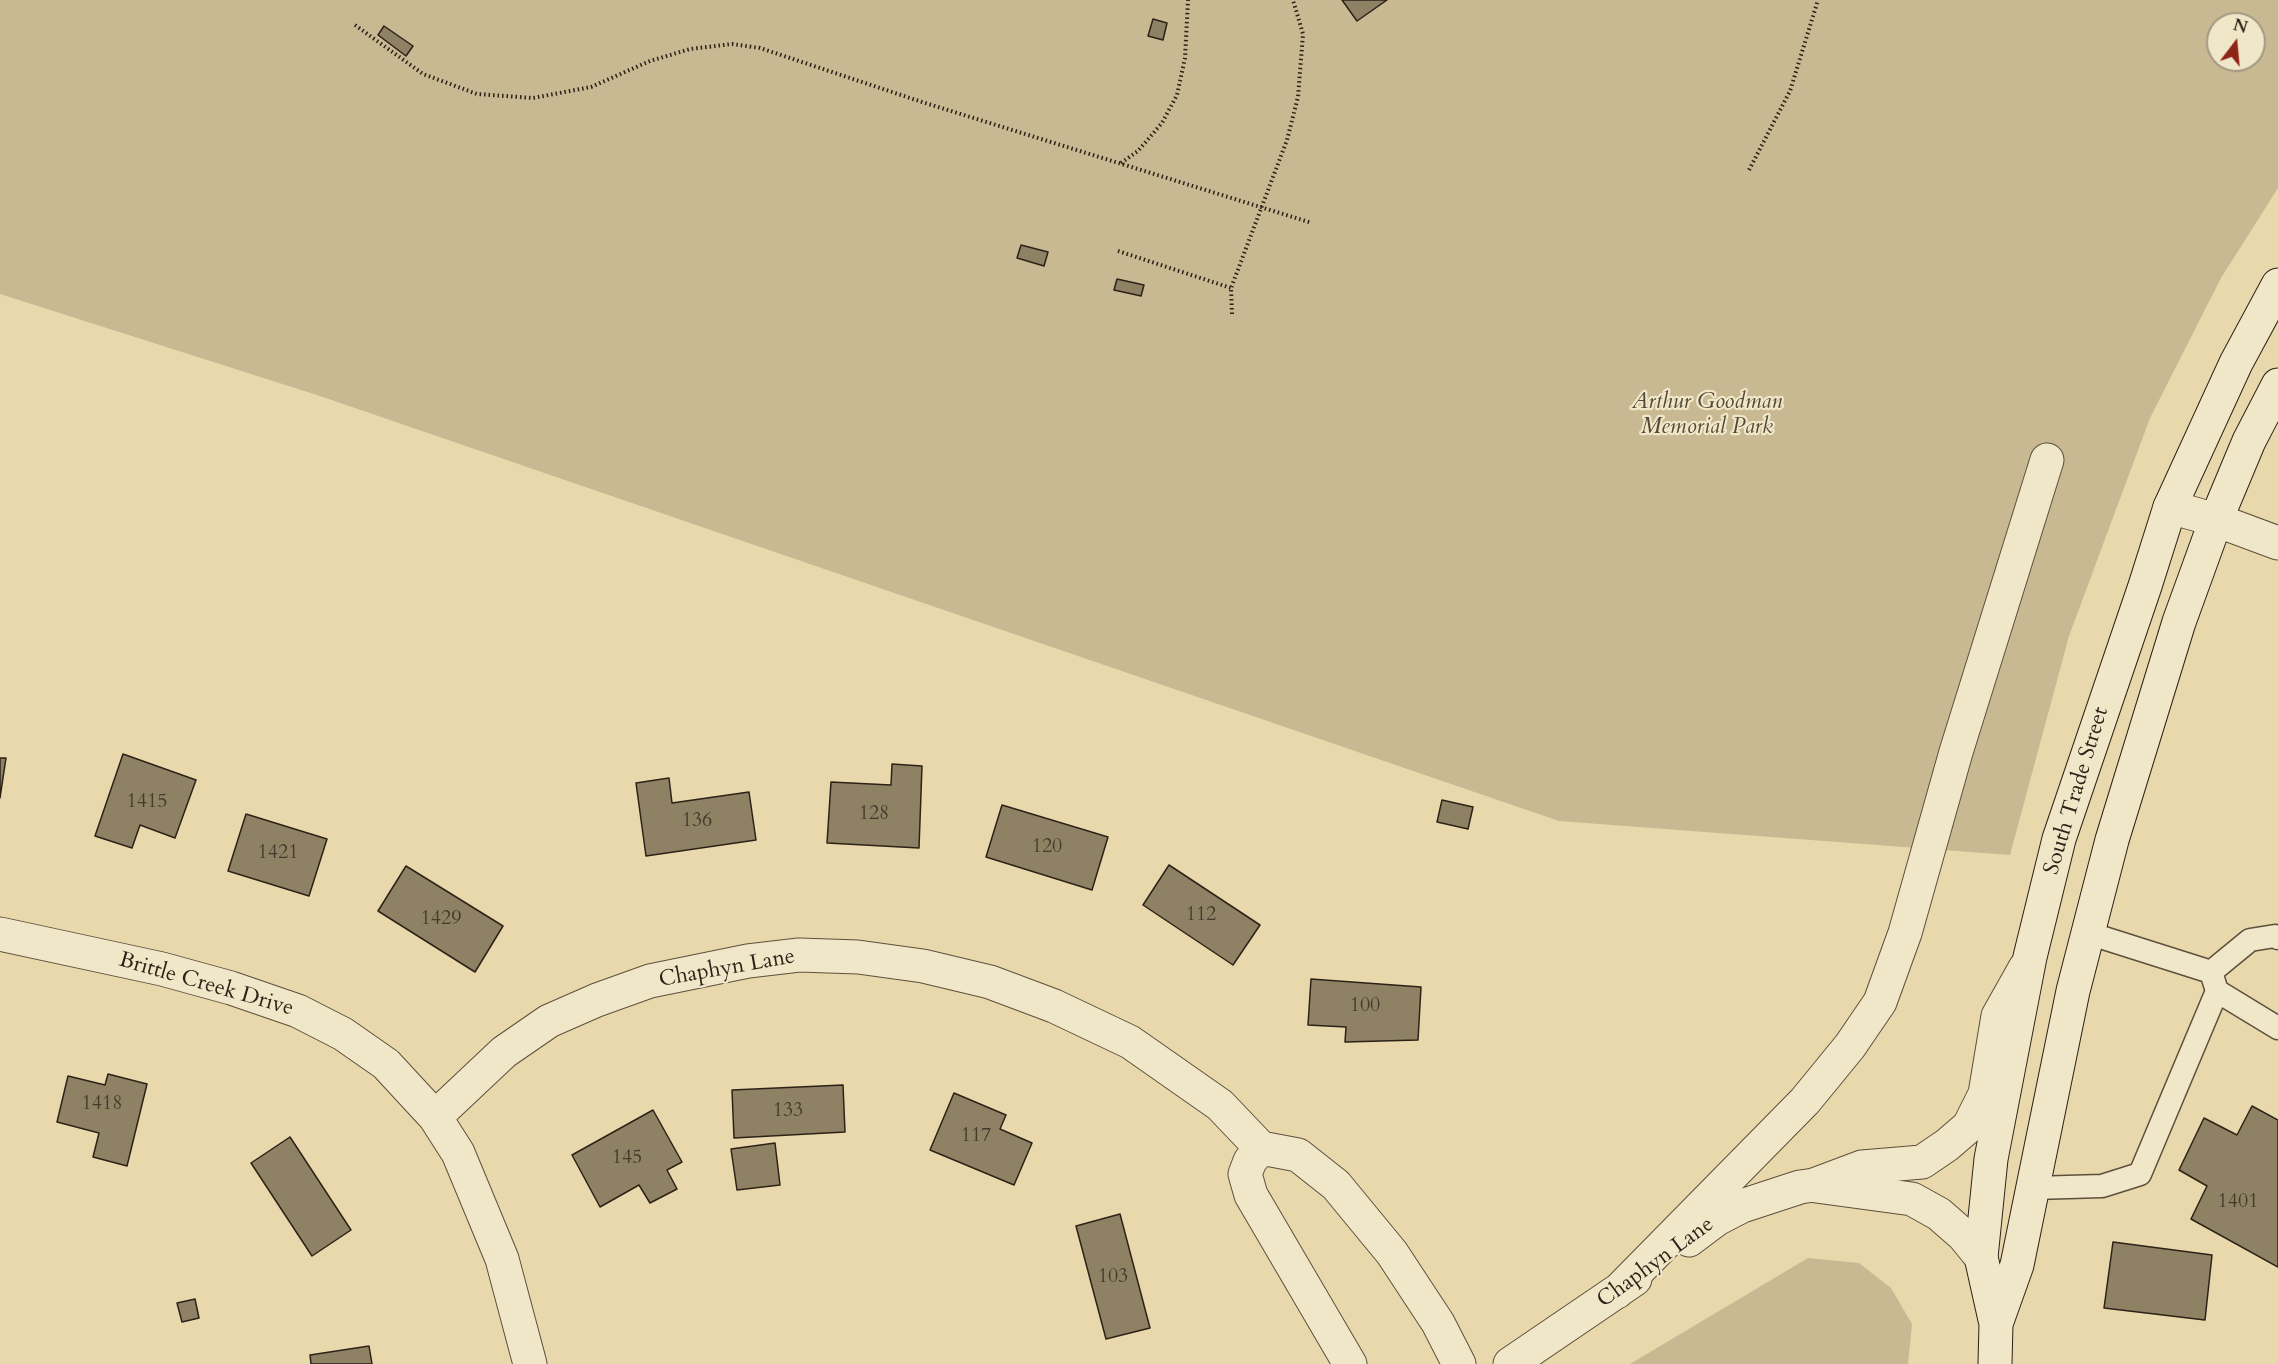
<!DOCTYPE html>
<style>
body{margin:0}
#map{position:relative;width:2278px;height:1364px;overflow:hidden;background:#e8d8ab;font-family:Cardo,serif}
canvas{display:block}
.north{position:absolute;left:2206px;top:12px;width:60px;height:60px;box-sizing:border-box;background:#f0e6c8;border:2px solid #a29882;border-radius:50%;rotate:16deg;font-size:16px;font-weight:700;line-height:24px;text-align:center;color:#2d2218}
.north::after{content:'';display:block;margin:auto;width:21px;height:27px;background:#8f2418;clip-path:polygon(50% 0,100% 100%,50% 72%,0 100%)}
</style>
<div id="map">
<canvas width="2278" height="1364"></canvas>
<div class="north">N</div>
</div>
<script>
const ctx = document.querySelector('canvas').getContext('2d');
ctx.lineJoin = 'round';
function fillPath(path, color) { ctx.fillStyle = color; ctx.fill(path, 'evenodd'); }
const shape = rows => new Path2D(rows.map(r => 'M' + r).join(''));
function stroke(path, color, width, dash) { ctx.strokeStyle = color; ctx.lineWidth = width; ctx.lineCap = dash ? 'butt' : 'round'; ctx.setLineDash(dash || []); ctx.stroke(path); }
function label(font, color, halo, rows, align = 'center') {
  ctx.font = font + ' Cardo,serif'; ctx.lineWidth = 4.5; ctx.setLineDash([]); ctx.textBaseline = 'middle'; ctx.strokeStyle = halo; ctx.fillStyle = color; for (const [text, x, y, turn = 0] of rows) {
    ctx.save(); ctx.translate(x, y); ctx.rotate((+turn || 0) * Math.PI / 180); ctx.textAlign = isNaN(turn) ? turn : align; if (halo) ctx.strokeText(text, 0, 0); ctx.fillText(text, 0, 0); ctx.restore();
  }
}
fillPath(shape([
 [0,0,2278,0,2278,188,2221,278,2150,418,2069,636,2010,855,1559,821,320,396,0,294],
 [2218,24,2254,24,2254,60,2218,60],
 [1808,1258,1859,1263,1891,1288,1912,1324,1908,1364,1630,1364]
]), '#c8b992');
const building = shape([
 [1342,0,1387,0,1357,21,1342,0],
 [1153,19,1167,23,1163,40,1148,36,1153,19],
 [384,26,413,46,406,56,378,35,384,26],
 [1021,245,1048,252,1044,266,1017,258,1021,245],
 [1117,279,1144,285,1141,296,1114,290,1117,279],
 [123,754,196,780,175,838,140,825,132,848,95,836,123,754],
 [0,758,6,758,0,798,0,758],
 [892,764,922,766,919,848,827,843,831,782,891,785,892,764],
 [669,778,672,803,749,792,756,840,646,856,636,783,669,778],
 [1442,800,1473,807,1468,829,1437,822,1442,800],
 [1002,805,1108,837,1092,890,986,857,1002,805],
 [246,814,327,839,309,896,228,871,246,814],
 [1169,865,1260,925,1233,965,1143,905,1169,865],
 [406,866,503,926,475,972,378,911,406,866],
 [1311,979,1421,987,1418,1040,1345,1042,1346,1027,1308,1025,1311,979],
 [108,1074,147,1084,127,1166,93,1157,99,1133,57,1122,68,1076,105,1085,108,1074],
 [843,1085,845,1132,734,1138,732,1090,843,1085],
 [954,1093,1006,1115,1000,1129,1032,1143,1014,1185,930,1150,954,1093],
 [2252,1106,2278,1120,2278,1267,2191,1219,2207,1186,2179,1170,2204,1118,2237,1135,2252,1106],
 [653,1110,682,1162,667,1170,677,1189,650,1203,639,1185,600,1207,572,1155,653,1110],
 [290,1137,351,1230,312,1256,251,1163,290,1137],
 [775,1143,780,1185,737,1190,731,1149,775,1143],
 [1120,1214,1150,1328,1106,1339,1076,1226,1120,1214],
 [2113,1242,2212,1255,2205,1320,2104,1308,2113,1242],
 [195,1299,199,1318,182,1322,177,1303,195,1299],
 [369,1346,372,1364,311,1364,310,1355,369,1346]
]);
fillPath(building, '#8e8164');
stroke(building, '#2d2218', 1.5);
const service = shape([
 [2211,972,2250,940,2275,936,2278,938],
 [2217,991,2278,1028],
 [2034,1188,2102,1186,2140,1174,2217,991,2211,972,2088,933]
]);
const minor = shape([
 [2170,507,2216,520,2278,543],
 [0,934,162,969,231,988,298,1011,343,1034,386,1064,435,1117,458,1153,502,1259,530,1364],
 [435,1117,504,1052,549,1021,597,1000,650,981,748,961,799,955,858,957,923,966,990,982,1054,1006,1130,1042,1220,1105,1261,1148],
 [1816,1186,1912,1199,1939,1214,1963,1235,1981,1257],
 [1689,1240,1717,1219,1742,1206,1800,1187,1814,1185,1862,1167,1922,1162,1947,1145,1969,1126,1985,1094,1998,1016,2025,968],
 [1617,1292,1805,1101,1850,1046,1880,1002,1905,933,1956,752,2047,460],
 [1350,1364,1251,1195,1245,1174,1250,1161,1261,1148,1298,1155,1336,1185,1392,1253,1438,1323,1459,1364],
 [1510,1364,1635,1279]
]);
const secondary = shape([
 [1996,1324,2017,1265,2073,991,2112,840,2179,622,2216,520,2249,441,2278,385],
 [1995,1364,1996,1324,1981,1257,1991,1159,2030,957,2059,839,2145,586,2170,507,2236,363,2278,285]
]);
stroke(service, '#5c503d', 25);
stroke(minor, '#5c503d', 35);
stroke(secondary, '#2d2218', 35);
stroke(shape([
 [355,25,423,74,477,94,533,98,591,87,650,61,690,49,732,44,760,48,922,102,1312,223],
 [1121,163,1138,151,1162,123,1177,95,1185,58,1188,0],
 [1749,170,1790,91,1818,0],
 [1118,251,1231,288],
 [1232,314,1231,288,1287,140,1298,97,1303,34,1293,0]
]), '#2d2218', 4, [1.5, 3]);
stroke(service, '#f0e6c8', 22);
stroke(minor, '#f0e6c8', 33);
stroke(secondary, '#f0e6c8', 33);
label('20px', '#453a2b', null, [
 ["1415",147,802],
 ["128",874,814],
 ["136",697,821],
 ["120",1047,847],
 ["1421",278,853],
 ["112",1201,915],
 ["1429",441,919],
 ["100",1365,1006],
 ["1418",102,1104],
 ["133",788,1111],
 ["117",976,1136],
 ["145",627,1158],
 ["1401",2238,1202],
 ["103",1113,1277]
]);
label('italic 22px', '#544836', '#f0e6c8', [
 ["Arthur Goodman",1707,403],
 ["Memorial Park",1707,428]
]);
label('22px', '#2d2218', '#f0e6c8', [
 ["South Trade Street",2077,791,-73],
 ["Chaphyn Lane",727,969,-10],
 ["Brittle Creek Drive",206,985,16],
 ["Chaphyn Lane",1656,1263,-36]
]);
</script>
